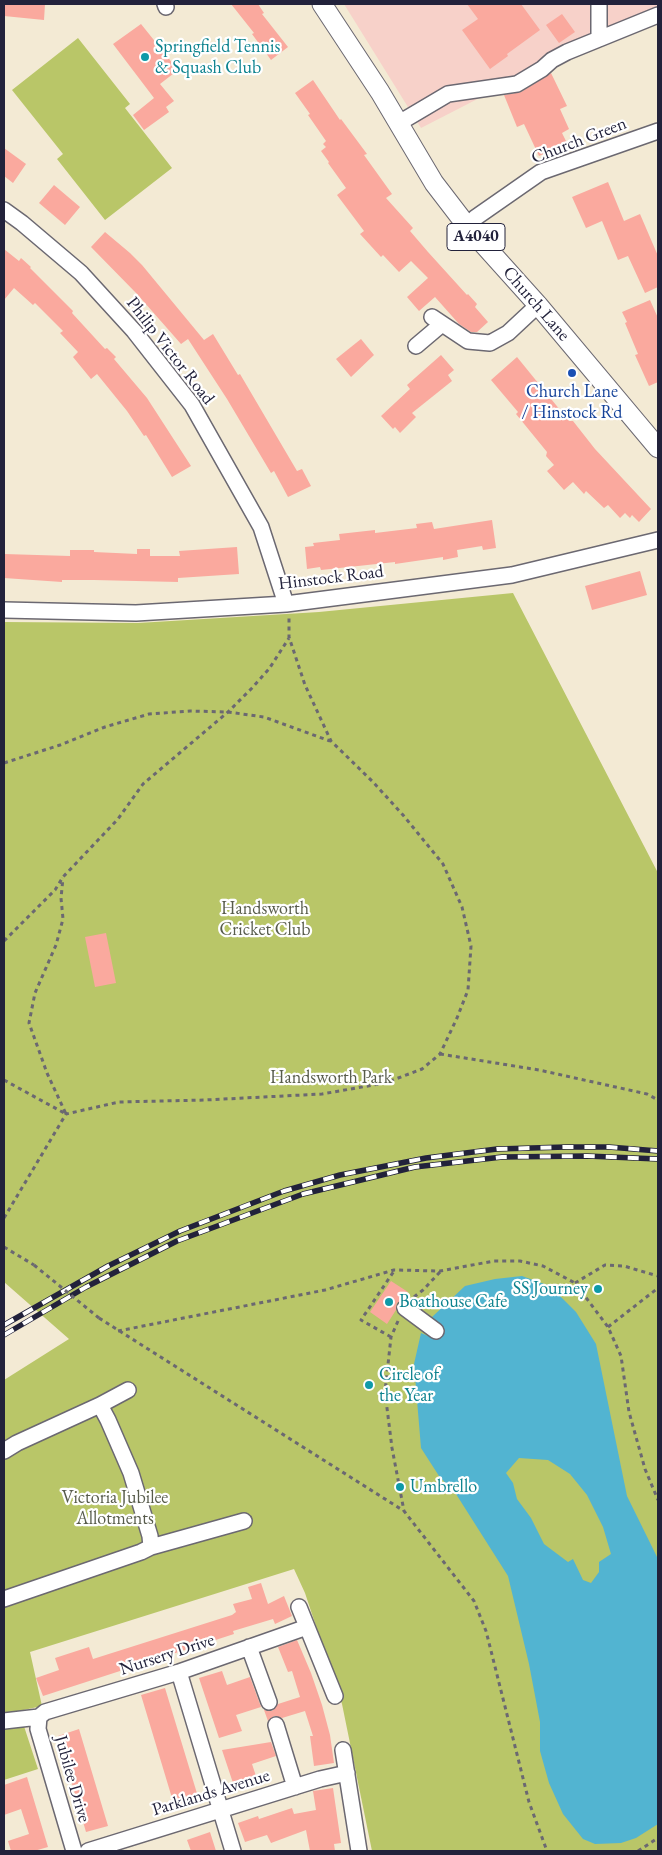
<!DOCTYPE html>
<style>
body{margin:0}
#map{position:relative;width:662px;height:1855px;overflow:hidden;background:#f3ead4;font-family:"EB Garamond",serif}
canvas{display:block}
.frame{position:absolute;inset:0;border:5px solid #22223b;pointer-events:none}
</style>
<div id="map">
<canvas width="662" height="1855"></canvas>
<div class="frame"></div>
</div>
<script>
const ctx = document.querySelector('canvas').getContext('2d');
ctx.lineJoin = 'round';
function fillPath(path, color) { ctx.fillStyle = color; ctx.fill(path, 'evenodd'); }
const shape = rows => new Path2D(rows.map(r => 'M' + r).join(''));
function stroke(path, color, width, dash) { ctx.strokeStyle = color; ctx.lineWidth = width; ctx.lineCap = dash ? 'butt' : 'round'; ctx.setLineDash(dash || []); ctx.stroke(path); }
function label(font, color, halo, rows, align = 'center') {
  ctx.font = font + ' "EB Garamond",serif'; ctx.lineWidth = 4.5; ctx.setLineDash([]); ctx.textBaseline = 'middle'; ctx.strokeStyle = halo; ctx.fillStyle = color; for (const [text, x, y, turn = 0] of rows) {
    ctx.save(); ctx.translate(x, y); ctx.rotate((+turn || 0) * Math.PI / 180); ctx.textAlign = isNaN(turn) ? turn : align; if (halo) ctx.strokeText(text, 0, 0); ctx.fillText(text, 0, 0); ctx.restore();
  }
}
fillPath(shape([
 [344,4,658,4,658,14,606,33,421,128]
]), '#f7d1c9');
fillPath(shape([
 [78,38,130,104,125,108,172,168,105,220,57,159,63,154,12,90],
 [513,593,658,873,658,1851,372,1851,342,1704,305,1593,294,1569,30,1652,42,1706,19,1711,38,1769,4,1780,4,1380,69,1339,4,1282,4,622,138,623,319,612]
]), '#b9c668');
fillPath(shape([
 [522,1276,550,1286,576,1312,596,1344,627,1496,658,1559,658,1824,636,1838,621,1843,595,1844,583,1839,563,1814,549,1783,540,1751,540,1722,529,1664,508,1576,456,1494,439,1476,421,1448,414,1364,421,1333,428,1336,436,1331,438,1325,432,1317,465,1286,495,1279],
 [519,1458,548,1460,570,1474,587,1495,603,1527,611,1554,599,1562,599,1572,591,1583,583,1580,573,1559,568,1562,544,1544,531,1518,517,1499,513,1483,506,1473]
]), '#52b4d1');
fillPath(shape([
 [4,4,45,4,44,20,4,16],
 [231,4,258,4,264,13,262,14,288,47,271,60,252,34,254,33],
 [467,4,521,4,540,30,507,54,508,56,490,69,462,30,478,19],
 [562,14,575,32,559,43,546,25],
 [141,24,178,70,160,84,174,101,166,107,169,112,144,130,133,115,154,98,113,44],
 [551,73,567,106,560,109,569,129,562,133,567,143,539,156,524,124,517,127,504,95,521,92],
 [313,80,340,120,341,119,367,154,364,155,392,194,386,198,413,228,410,231,428,252,467,295,468,294,477,304,475,307,488,322,477,332,471,332,459,324,435,297,419,311,407,297,428,278,411,261,399,272,383,255,381,257,360,234,364,231,337,195,346,188,328,163,329,162,321,151,326,147,323,144,326,141,308,115,310,114,295,93],
 [4,148,26,164,13,183,4,176],
 [608,182,624,221,640,214,658,256,658,287,645,293,628,256,618,260,602,221,586,228,572,197],
 [54,185,80,207,65,225,39,203],
 [105,232,130,253,142,265,204,340,213,334,238,375,240,374,297,471,302,469,311,486,288,497,274,471,271,473,227,399,188,339,181,344,137,294,91,247],
 [4,249,19,261,21,258,31,267,30,268,73,311,72,313,105,349,107,348,116,357,114,359,147,398,191,466,172,477,146,435,144,436,127,411,97,374,91,379,73,357,78,352,60,333,63,331,35,303,33,305,14,288,4,300],
 [650,300,658,318,658,382,649,386,635,355,638,354,625,323,627,322,622,312],
 [361,339,374,355,351,377,336,359],
 [441,355,454,370,448,375,452,381,412,413,416,417,400,433,395,427,393,429,381,416,410,389,407,385],
 [517,357,569,421,573,421,595,449,651,509,639,522,632,515,630,518,625,513,620,518,608,505,604,508,586,491,584,494,573,482,564,490,547,471,554,465,546,456,547,452,516,414,518,412,491,380],
 [492,520,496,548,483,550,482,546,457,550,458,557,443,560,443,557,395,564,395,562,321,570,320,567,307,569,305,547,314,546,313,543,340,540,339,534,375,530,375,533,417,528,416,524,432,522,434,529],
 [237,547,239,574,178,578,178,582,94,580,62,580,62,582,4,578,4,554,70,556,70,550,94,550,94,552,137,554,137,549,150,549,150,556,180,556,179,551],
 [640,571,647,595,592,610,585,586],
 [106,933,116,983,95,987,85,937],
 [391,1281,408,1292,404,1299,397,1303,396,1310,387,1324,370,1312],
 [261,1583,268,1604,284,1596,292,1616,275,1624,273,1619,233,1631,234,1634,43,1696,36,1678,59,1670,55,1658,89,1647,93,1659,232,1615,236,1612,233,1604,252,1599,248,1587],
 [297,1640,311,1673,322,1705,330,1735,334,1763,314,1766,310,1736,313,1736,305,1711,282,1718,274,1716,268,1721,264,1710,272,1711,278,1704,300,1697,292,1671,288,1672,278,1647],
 [222,1671,227,1685,250,1677,261,1707,236,1715,242,1731,219,1738,199,1678],
 [165,1688,199,1800,175,1808,141,1695],
 [79,1729,108,1826,86,1832,58,1736],
 [271,1742,276,1756,252,1764,258,1782,235,1789,222,1750],
 [27,1777,48,1847,34,1851,11,1851,8,1841,29,1834,21,1809,4,1815,4,1785],
 [333,1788,341,1843,334,1844,335,1851,310,1851,306,1830,271,1843,267,1835,245,1842,238,1823,258,1816,259,1819,292,1808,294,1814,316,1810,313,1791],
 [210,1832,216,1851,191,1851,187,1840]
]), '#faa99e');
const minor = shape([
 [165,4,166,7],
 [599,4,599,39],
 [399,123,448,94,517,84,542,69,552,60,567,52,658,15],
 [4,210,22,223,81,273,134,331,192,405,261,527,286,604],
 [467,226,475,218,541,172,658,131],
 [432,317,468,341,490,343,508,333,538,305],
 [416,346,442,324],
 [4,610,136,613,286,604,512,575,658,540],
 [405,1308,436,1331],
 [100,1405,128,1390],
 [4,1451,17,1443,100,1405,108,1420,131,1473,150,1536,151,1547,141,1552,4,1599],
 [151,1547,244,1521],
 [299,1607,335,1696],
 [249,1647,269,1702],
 [179,1672,233,1851],
 [39,1717,38,1729,74,1851],
 [4,1721,39,1717,45,1712,179,1672,307,1627],
 [276,1725,295,1787],
 [343,1750,359,1851],
 [88,1851,320,1779,347,1773]
]);
const major = shape([
 [322,4,380,92,434,183,467,226,538,305,658,448]
]);
stroke(minor, '#6b6871', 18);
stroke(major, '#6b6871', 21);
stroke(shape([
 [4,763,60,745,105,727,149,714,190,711,228,712,264,717,330,741],
 [4,941,55,890,63,877,118,819,143,784,228,712,252,688,269,669,289,638],
 [440,1054,539,1070,647,1094,658,1100],
 [4,1080,66,1114,47,1073,29,1023,35,993,56,945,63,919,61,898,63,878],
 [4,1218,66,1114,119,1102,205,1100,322,1094,385,1083,422,1069,440,1054,457,1018,468,990,471,946,462,907,443,864,403,815,373,782,331,741,305,685,289,637,289,618],
 [4,1247,34,1265],
 [575,1283,605,1265,624,1266,658,1276],
 [414,1297,423,1290,440,1272],
 [99,1318,404,1511,474,1601,486,1631,529,1802,547,1851],
 [398,1321,391,1337,385,1392,392,1448,404,1511],
 [608,1327,658,1288],
 [118,1331,325,1290,394,1270,440,1271,494,1261,520,1261,543,1266,575,1283,608,1327,621,1356,629,1412,645,1469,658,1500],
 [391,1337,361,1320,394,1271],
 [638,1851,658,1838]
]), '#6b6871', 3, [4, 4]);
stroke(minor, '#fff', 15);
stroke(major, '#fff', 19);
const rail = shape([
 [4,1325,108,1266,180,1231,284,1191,340,1175,426,1158,497,1149,566,1147,609,1147,658,1151],
 [4,1335,86,1287,177,1241,303,1194,415,1167,502,1157,587,1156,658,1159]
]);
stroke(rail, '#22223b', 5.5);
stroke(rail, '#fff', 4, [11]);
stroke(shape([
 [34,1265,99,1318]
]), '#6b6871', 3, [4, 4]);
for (const [x, y, r, color] of [
 [145,57,5,"#0f9aa8"],
 [572,373,5,"#1a4fb4"],
 [598,1289,5,"#0f9aa8"],
 [389,1302,5,"#0f9aa8"],
 [369,1385,5,"#0f9aa8"],
 [400,1487,5,"#0f9aa8"]
]) { const dot = new Path2D(); dot.arc(x, y, r, 0, 2 * Math.PI); ctx.fillStyle = color; ctx.fill(dot); stroke(dot, '#fff', 2); }
for (const [x, y, w] of [
 [476,237,58]
]) { const box = new Path2D(); box.roundRect(x - w / 2, y - 13.5, w, 27, 4); ctx.fillStyle = '#fff'; ctx.fill(box); stroke(box, '#22223b', 1); }
label('bold 16px', '#22223b', null, [
 ["A4040",476,237]
]);
label('18px', '#0d838f', '#fff', [
 ["Springfield Tennis",155,47],
 ["& Squash Club",155,68],
 ["SS Journey",588,1289,"right"],
 ["Boathouse Cafe",399,1302],
 ["Circle of",379,1375],
 ["the Year",379,1396],
 ["Umbrello",410,1487]
], 'left');
label('18px', '#22223b', '#fff', [
 ["Church Green",579,141,-21],
 ["Church Lane",536,304,49],
 ["Philip Victor Road",170,351,52],
 ["Hinstock Road",331,578,-7],
 ["Nursery Drive",167,1655,-18],
 ["Jubilee Drive",72,1779,74],
 ["Parklands Avenue",211,1793,-17]
]);
label('18px', '#164399', '#fff', [
 ["Church Lane",572,392],
 ["/ Hinstock Rd",572,413]
]);
label('18px', '#575b4b', '#fff', [
 ["Handsworth",265,909],
 ["Cricket Club",265,930],
 ["Handsworth Park",331,1078],
 ["Victoria Jubilee",115,1498],
 ["Allotments",115,1519]
]);
</script>
